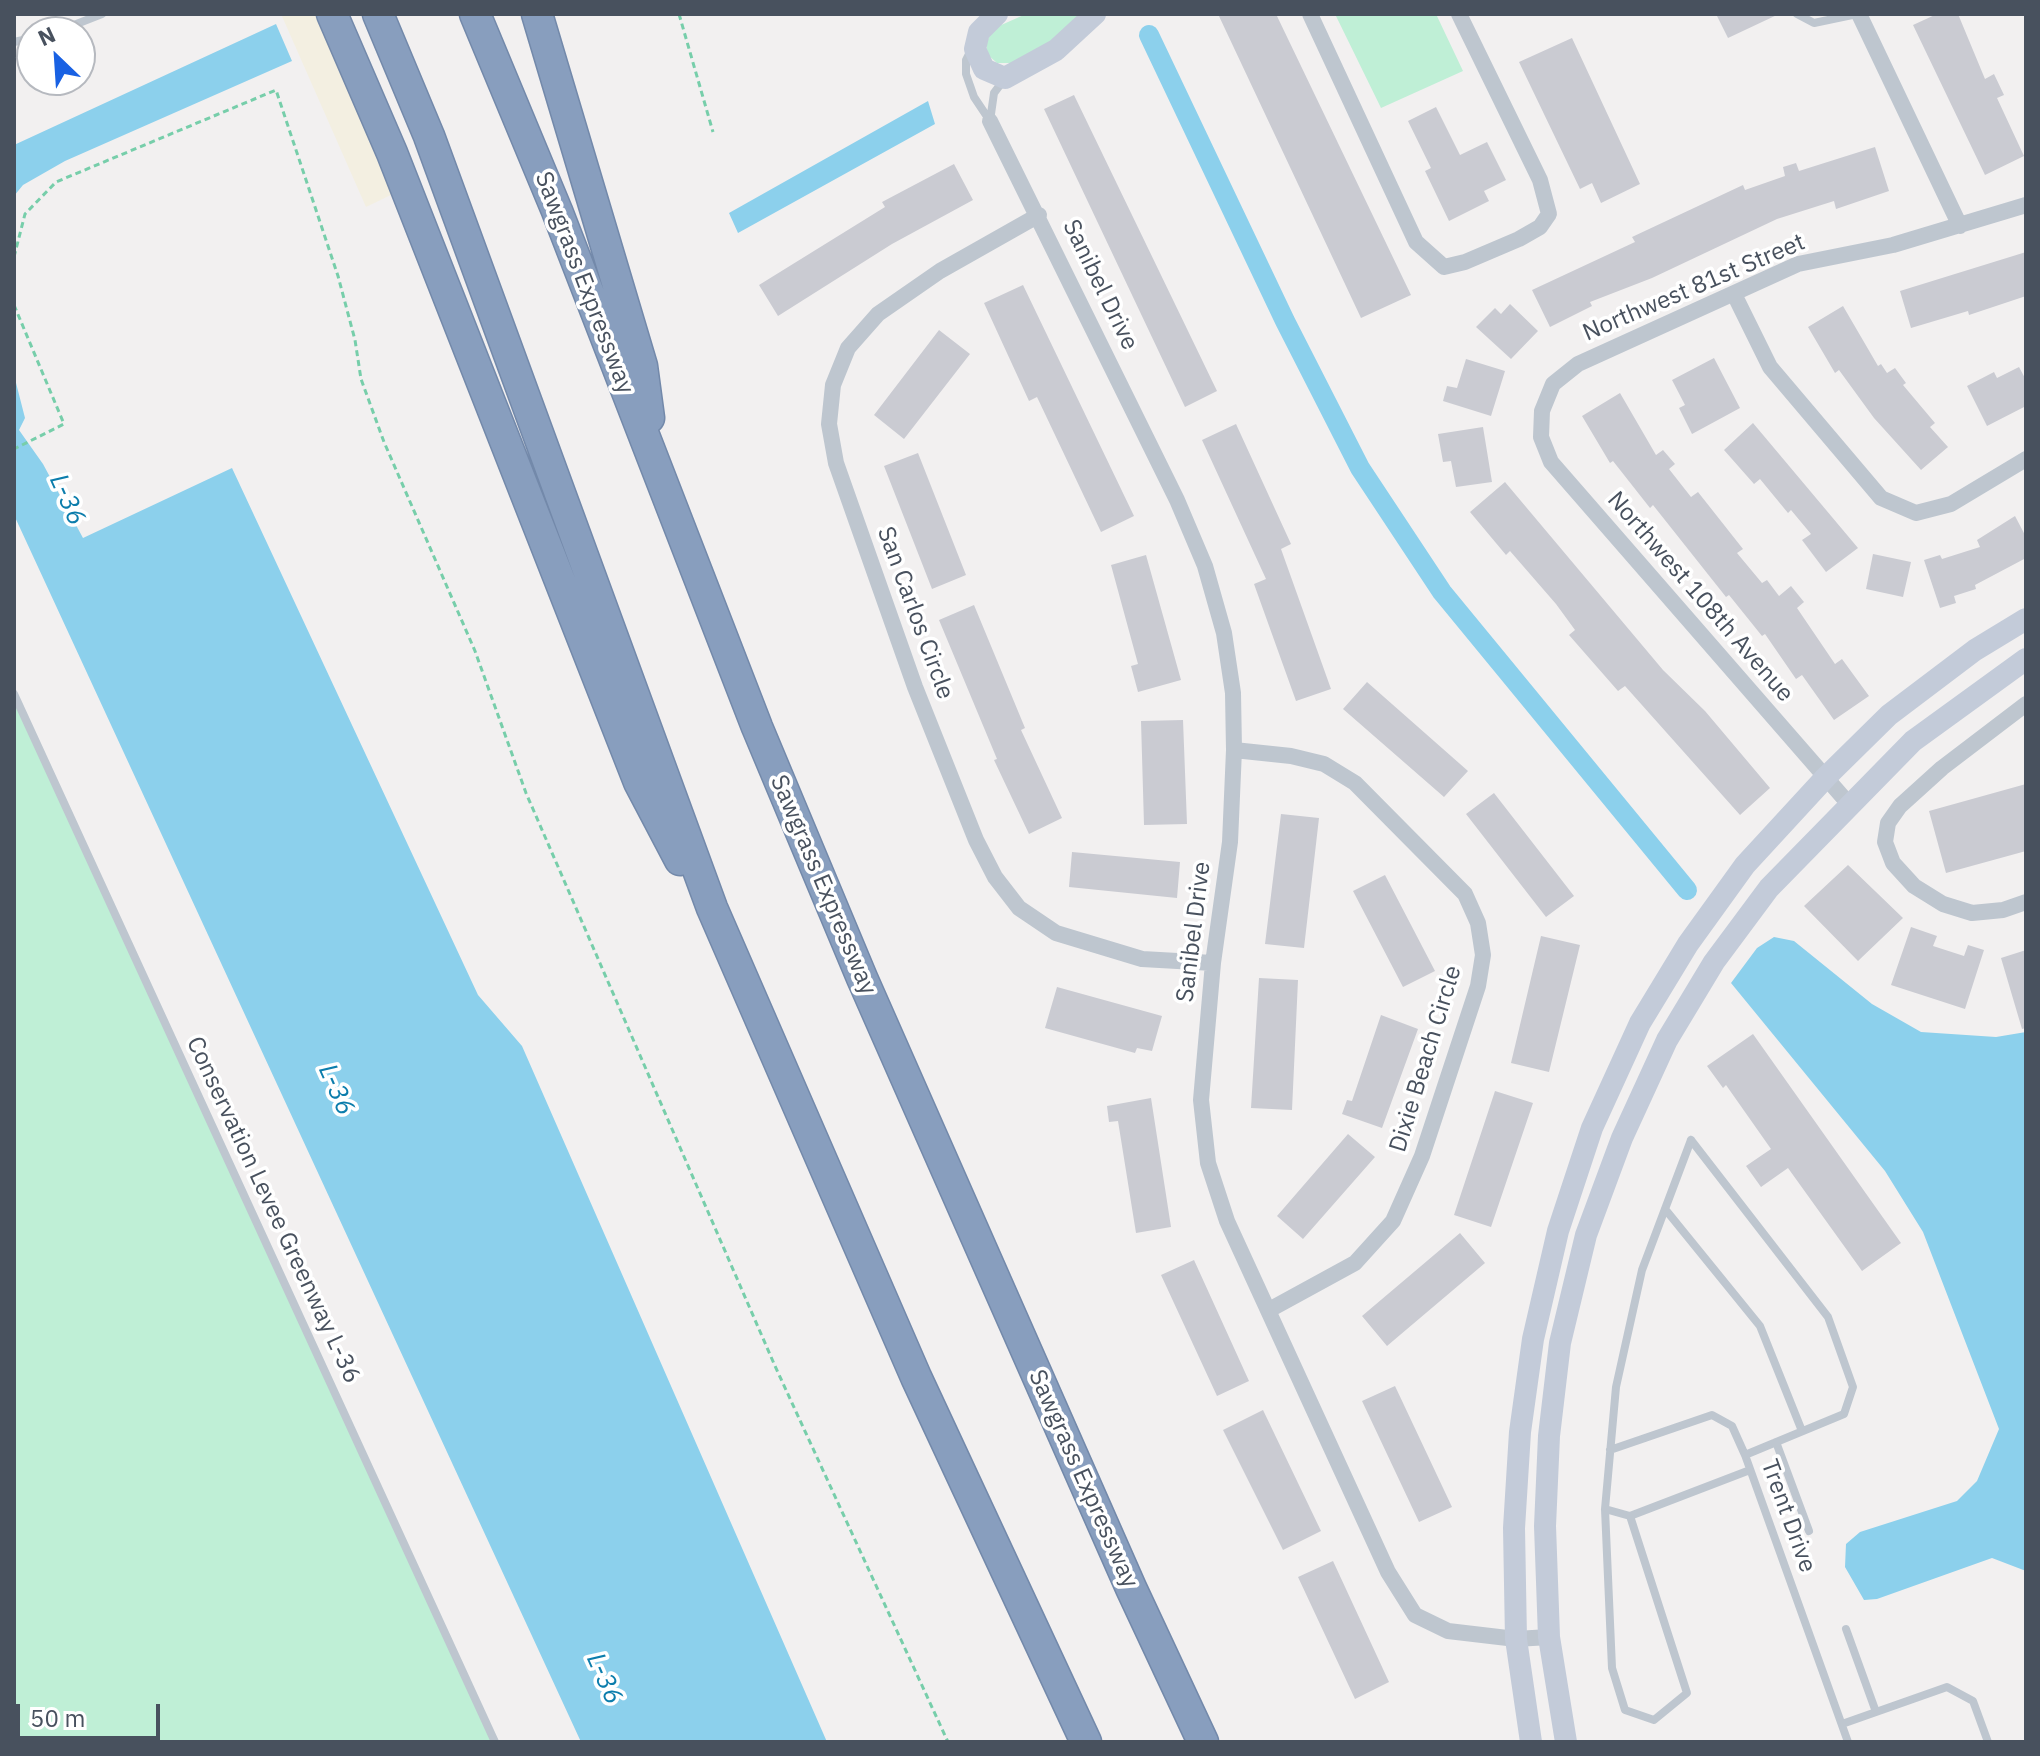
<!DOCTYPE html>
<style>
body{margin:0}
#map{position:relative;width:2040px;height:1756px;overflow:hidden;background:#f2f0f0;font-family:"IBM Plex Sans",sans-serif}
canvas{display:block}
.frame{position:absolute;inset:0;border:16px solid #48515e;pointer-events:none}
.north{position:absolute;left:16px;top:16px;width:80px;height:80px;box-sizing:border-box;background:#fff;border:2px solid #b6b9bf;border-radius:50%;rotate:335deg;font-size:22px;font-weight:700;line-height:32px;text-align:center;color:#48515e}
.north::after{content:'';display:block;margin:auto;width:28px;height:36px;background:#1961e3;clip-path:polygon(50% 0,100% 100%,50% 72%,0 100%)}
.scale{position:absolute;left:16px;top:1704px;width:144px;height:36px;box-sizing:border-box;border:4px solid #48515e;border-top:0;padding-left:10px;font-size:24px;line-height:28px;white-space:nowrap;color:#48515e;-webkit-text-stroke:6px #fff;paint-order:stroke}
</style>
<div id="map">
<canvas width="2040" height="1756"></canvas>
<div class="frame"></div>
<div class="north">N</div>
<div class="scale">50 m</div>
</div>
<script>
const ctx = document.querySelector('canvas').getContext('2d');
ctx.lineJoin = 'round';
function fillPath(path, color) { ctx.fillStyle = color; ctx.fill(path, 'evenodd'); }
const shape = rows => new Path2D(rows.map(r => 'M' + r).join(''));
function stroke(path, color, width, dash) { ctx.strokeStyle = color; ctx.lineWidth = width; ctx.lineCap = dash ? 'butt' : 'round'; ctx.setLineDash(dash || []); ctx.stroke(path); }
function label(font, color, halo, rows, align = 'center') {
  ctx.font = font + ' "IBM Plex Sans",sans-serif'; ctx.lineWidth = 7; ctx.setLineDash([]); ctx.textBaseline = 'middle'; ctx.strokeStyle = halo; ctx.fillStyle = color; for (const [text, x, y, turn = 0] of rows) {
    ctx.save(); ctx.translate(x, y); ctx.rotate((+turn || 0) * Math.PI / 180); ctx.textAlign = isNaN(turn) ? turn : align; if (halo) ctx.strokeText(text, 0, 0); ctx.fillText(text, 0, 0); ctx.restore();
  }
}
fillPath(shape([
 [1026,14,1083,14,1057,38,1013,63,997,63,988,55,986,44,990,35,999,26],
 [1335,14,1436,14,1463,71,1381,108],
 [14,694,495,1742,14,1742]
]), '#bfefd6');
fillPath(shape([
 [281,14,321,14,395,193,366,207]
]), '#f3efe1');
fillPath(shape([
 [276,24,292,61,65,161,23,185,14,196,14,145],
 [928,101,935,124,738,233,729,213],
 [14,375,25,418,19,430,43,464,83,538,232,468,478,995,522,1046,827,1742,581,1742,14,515],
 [1774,937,1794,941,1872,1004,1921,1032,1996,1037,2026,1032,2026,1571,1992,1558,1877,1599,1864,1600,1845,1567,1846,1544,1860,1532,1957,1501,1977,1481,1999,1429,1923,1232,1885,1171,1731,983,1757,948]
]), '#8cd0ec');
stroke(shape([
 [1149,35,1285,321,1360,468,1442,592,1687,890]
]), '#8cd0ec', 20);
fillPath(shape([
 [1218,14,1276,14,1411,295,1361,318],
 [1716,14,1779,14,1728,38],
 [1937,14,1958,14,1985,79,1994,74,2004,95,1997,98,2024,156,1985,175,1913,25],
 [1572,38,1640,184,1601,203,1592,183,1580,189,1519,62],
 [1074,95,1217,391,1185,407,1044,109],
 [1436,107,1460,155,1487,142,1506,180,1484,191,1489,201,1449,221,1425,171,1431,168,1408,121],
 [1875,147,1889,191,1836,209,1834,201,1777,219,1652,278,1590,302,1592,306,1550,327,1532,290,1635,242,1632,237,1743,185,1745,190,1785,176,1783,167,1796,163,1799,171],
 [954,164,973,200,892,244,778,316,759,285,885,207,882,202],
 [2026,252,2026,296,1969,315,1968,311,1911,328,1900,291],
 [1023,285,1134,516,1101,532,1037,397,1029,401,984,303],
 [1510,304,1538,331,1511,359,1476,327,1495,308,1501,314],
 [1843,306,1878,366,1881,364,1887,373,1895,368,1906,383,1903,385,1935,423,1930,427,1948,447,1921,470,1874,418,1839,370,1835,373,1808,327],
 [939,330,970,354,904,439,874,415],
 [1714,358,1740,408,1692,434,1679,408,1685,405,1672,380],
 [1466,359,1505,371,1491,416,1443,401,1447,386,1457,388],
 [2019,367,2026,380,2026,406,1987,426,1967,386,1994,372,1997,378],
 [1620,393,1656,455,1663,450,1675,464,1669,469,1691,497,1698,492,1743,549,1737,553,1762,583,1767,580,1779,596,1791,586,1804,602,1797,608,1835,664,1842,659,1869,696,1834,720,1802,675,1796,679,1765,634,1762,636,1729,595,1726,597,1653,505,1650,508,1613,461,1610,463,1582,416],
 [1753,423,1858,548,1826,572,1802,540,1811,534,1791,510,1788,513,1760,479,1754,484,1724,450],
 [1236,424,1291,544,1281,549,1331,689,1296,701,1254,584,1266,579,1202,440],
 [1483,427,1492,482,1456,487,1451,461,1443,462,1438,434],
 [918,453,966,575,932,589,884,466],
 [1505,482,1663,670,1705,711,1770,788,1740,815,1625,686,1618,691,1569,635,1575,630,1556,604,1510,551,1506,555,1470,512],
 [2015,516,2026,537,2026,558,1975,585,1976,589,1954,596,1956,603,1940,608,1924,560,1940,555,1942,559,1980,547,1977,540],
 [1873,554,1911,562,1903,597,1866,589],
 [1146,555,1181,680,1138,692,1131,666,1138,664,1111,565],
 [974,605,1025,728,1021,730,1062,818,1029,834,994,760,997,759,939,620],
 [1367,682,1468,771,1444,797,1343,709],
 [1183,720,1187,824,1144,825,1141,721],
 [2026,784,2026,851,1946,873,1929,811],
 [1494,793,1574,896,1546,917,1466,814],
 [1281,814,1319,818,1304,948,1265,944],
 [1072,852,1180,862,1177,898,1069,887],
 [1848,865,1903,918,1858,961,1804,906],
 [1385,875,1435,971,1403,987,1353,891],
 [1911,927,1937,936,1933,946,1964,956,1968,945,1984,950,1965,1009,1891,985],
 [1541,936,1580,945,1549,1072,1511,1063],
 [2026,950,2026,1028,2022,1029,2001,958],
 [1259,978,1298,980,1292,1110,1251,1108],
 [1057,987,1162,1016,1152,1051,1137,1048,1135,1053,1045,1028],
 [1381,1015,1418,1029,1382,1128,1342,1114,1347,1100,1352,1101],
 [1753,1034,1901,1243,1862,1271,1788,1168,1761,1187,1746,1166,1771,1149,1726,1085,1723,1088,1707,1066],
 [1495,1091,1533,1103,1491,1227,1454,1215],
 [1151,1098,1171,1227,1136,1233,1118,1121,1109,1122,1107,1106],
 [1348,1134,1375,1157,1303,1239,1277,1216],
 [1460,1233,1485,1263,1387,1346,1362,1316],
 [1194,1260,1249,1381,1217,1396,1161,1275],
 [1395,1386,1452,1507,1419,1522,1362,1401],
 [1263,1410,1321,1531,1283,1550,1223,1430],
 [1333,1561,1389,1682,1355,1699,1298,1577]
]), '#cacbd2');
const highway = shape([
 [332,14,392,153,639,782,680,860],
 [378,14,429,136,712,908,916,1377,1086,1742],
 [475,14,557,211,757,727,862,978,1131,1588,1203,1742],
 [537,14,642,366,649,418]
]);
stroke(highway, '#7389aa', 33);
stroke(shape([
 [679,14,713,132],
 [14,257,25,214,56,182,276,90,338,276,355,340,361,379,384,442,475,651,526,793,775,1366,948,1742],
 [14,305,64,424,14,449]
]), '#77ceaa', 3, [6, 4]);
stroke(shape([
 [1797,14,1814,23,1857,14],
 [56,32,102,14],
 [14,42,32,38],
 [971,50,966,60,966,74,974,97,990,121,994,93,1003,81],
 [14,694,495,1742],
 [1691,1140,1828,1317,1853,1387,1844,1414,1745,1455],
 [1665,1209,1760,1326,1802,1431],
 [1776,1442,1809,1531],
 [1610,1450,1712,1415,1732,1426,1745,1455,1848,1742],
 [1605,1509,1630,1516,1750,1470],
 [1630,1516,1687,1693,1654,1720,1625,1710,1612,1668,1605,1509,1616,1387,1642,1270,1691,1140],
 [1846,1629,1876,1712],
 [1842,1724,1947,1687,1973,1701,1988,1742]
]), '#bec6cf', 8);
stroke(shape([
 [1310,14,1416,242,1444,267,1465,262,1519,239,1540,227,1549,214,1540,180,1459,14],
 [1859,14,1960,226],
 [990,121,1177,500,1205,566,1224,633,1233,693,1234,750,1230,842,1213,963,1201,1100,1208,1163,1227,1221,1388,1572,1415,1615,1448,1631,1516,1639,1549,1637],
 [1039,215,940,271,878,314,848,348,833,385,829,424,836,463,915,687,976,840,995,877,1019,908,1056,933,1142,959,1213,963],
 [1734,294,1770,367,1881,498,1916,513,1951,504,2026,459],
 [2026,704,1942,768,1900,806,1888,823,1885,842,1893,863,1914,886,1943,904,1972,913,2003,910,2026,902],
 [1234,750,1291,756,1324,764,1355,783,1465,894,1478,923,1483,955,1478,986,1422,1156,1393,1221,1355,1263,1269,1310],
 [1848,803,1551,462,1541,437,1542,411,1553,384,1578,364,1798,264,1893,245,2026,205]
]), '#bec6cf', 16);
stroke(shape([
 [997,14,979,32,975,49,984,69,1005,78,1056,50,1095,14],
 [1531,1742,1516,1639,1514,1528,1520,1432,1533,1339,1558,1231,1592,1128,1640,1023,1688,944,1745,865,1826,777,1889,715,1975,650,2026,619],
 [1566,1742,1549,1637,1545,1526,1549,1436,1560,1343,1586,1235,1622,1138,1667,1040,1714,962,1769,888,1913,741,2026,659]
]), '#c3cbd9', 22);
stroke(highway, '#889ebe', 30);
label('24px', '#48515e', '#fff', [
 ["Sawgrass Expressway",584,283,69],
 ["Sanibel Drive",1100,285,64],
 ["Northwest 81st Street",1694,288,-23],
 ["Northwest 108th Avenue",1700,597,49],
 ["San Carlos Circle",915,613,70],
 ["Sawgrass Expressway",823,885,67],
 ["Sanibel Drive",1194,932,-83],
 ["Dixie Beach Circle",1426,1059,-73],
 ["Conservation Levee Greenway L-36",273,1210,65],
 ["Sawgrass Expressway",1083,1479,66],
 ["Trent Drive",1788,1516,70]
]);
label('italic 26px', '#0c7dac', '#fff', [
 ["L-36",67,500,66],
 ["L-36",336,1090,66],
 ["L-36",604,1679,66]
]);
</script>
